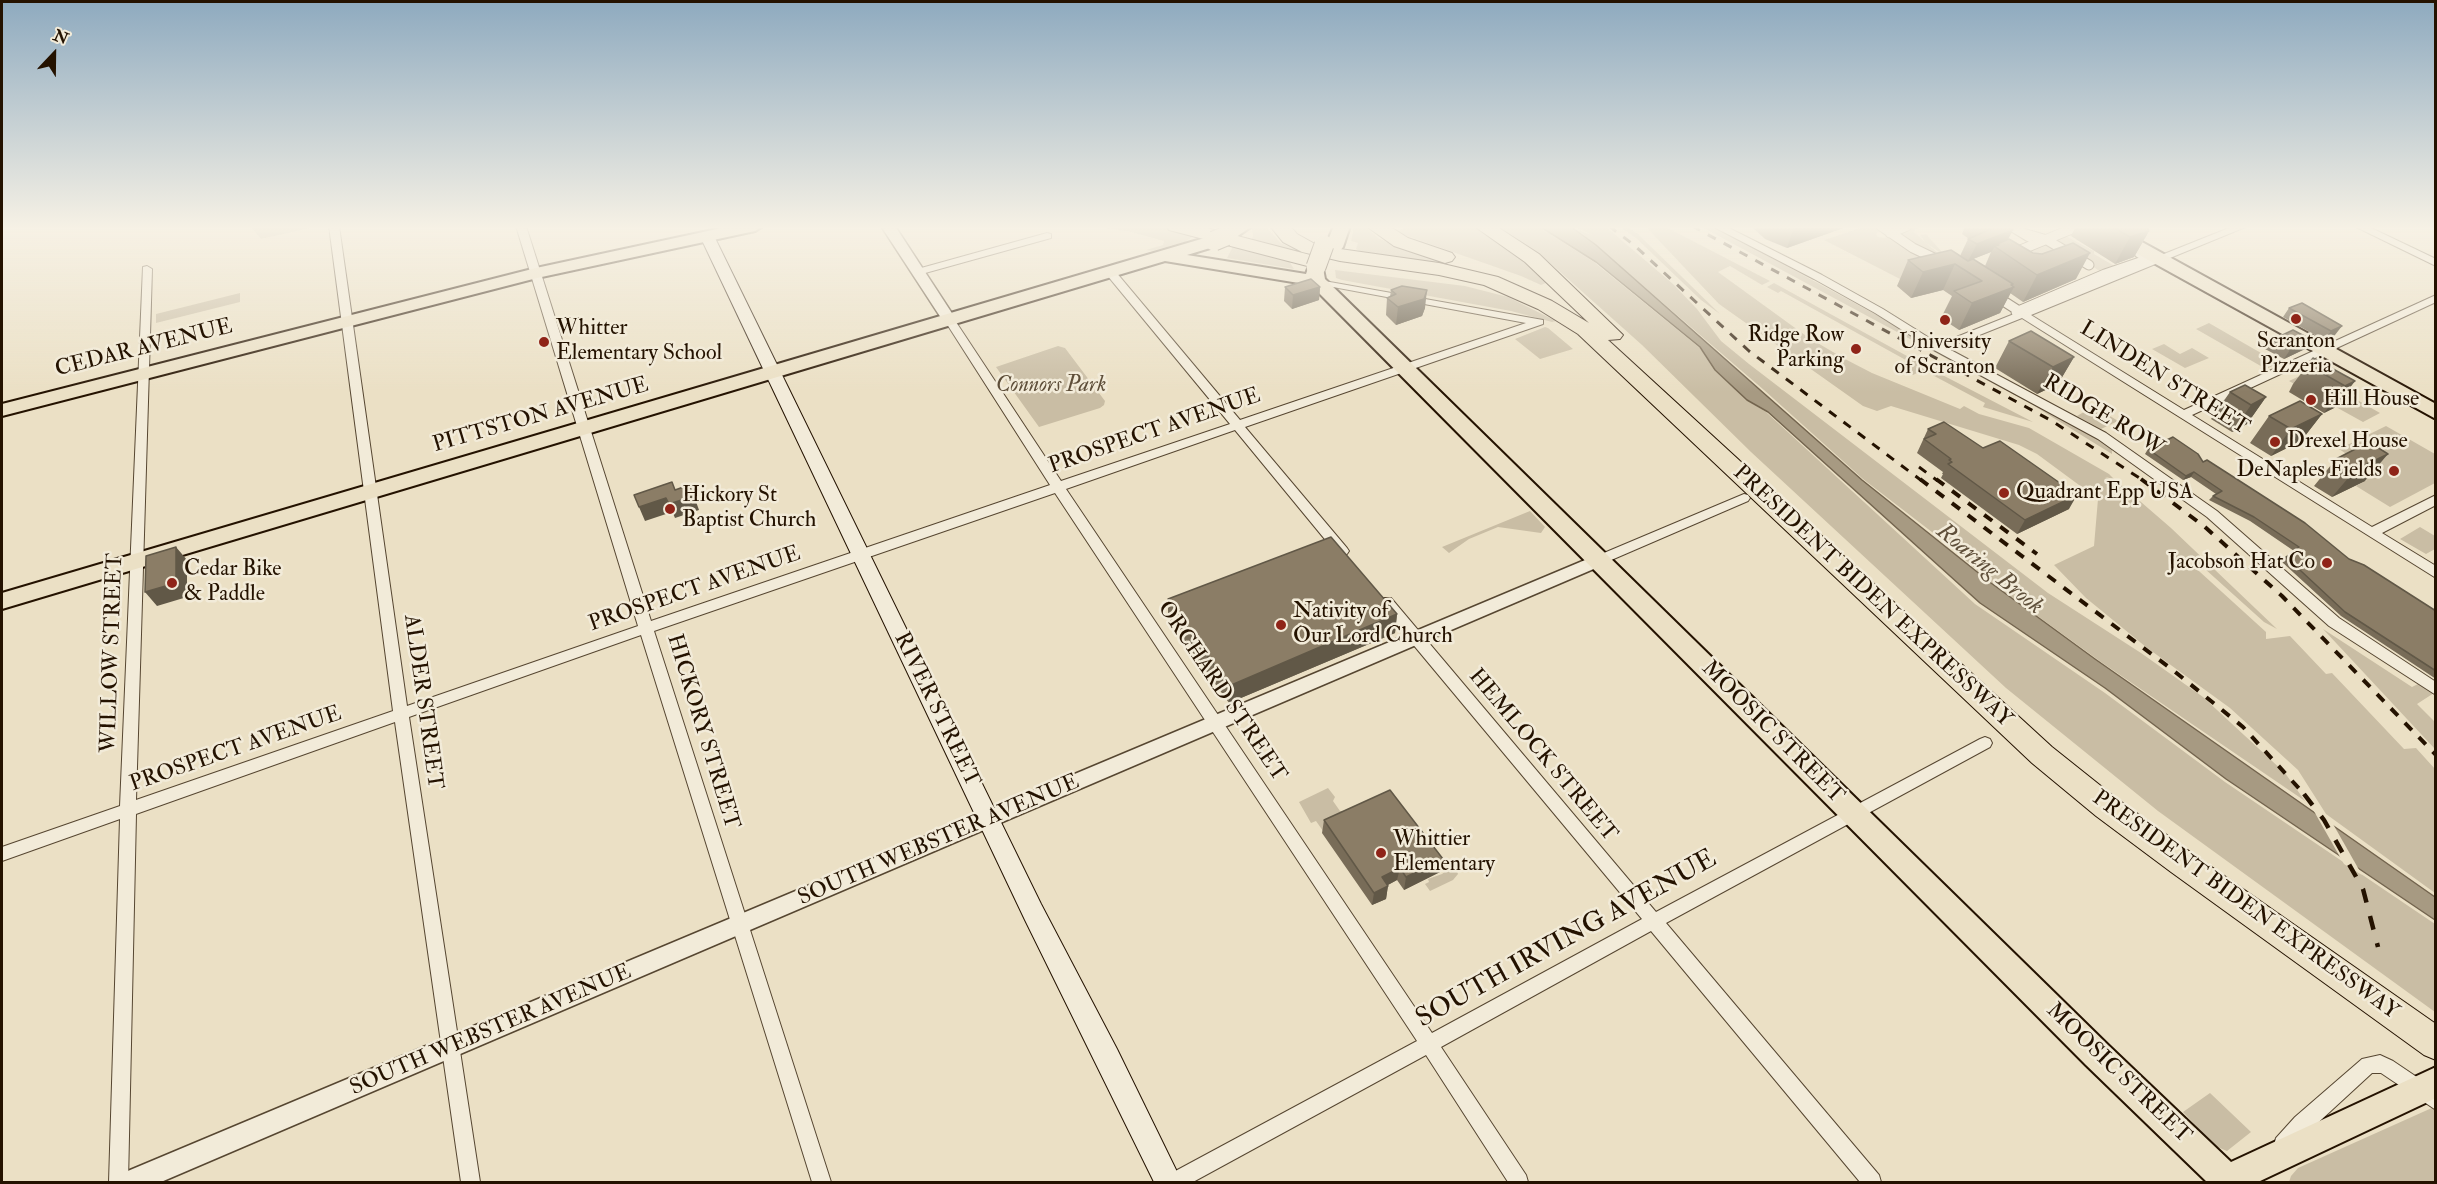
<!DOCTYPE html>
<style>
body{margin:0}
#map{position:relative;width:2437px;height:1184px;overflow:hidden;background:#ebe0c5;font-family:"IM FELL Double Pica",serif}
canvas{display:block}
.frame{position:absolute;inset:0;border:3px solid #241200;pointer-events:none}
.north{position:absolute;left:24px;top:24px;width:60px;height:60px;-webkit-text-stroke:4px #f2ebd9;paint-order:stroke;rotate:22deg;font-size:16px;font-weight:700;line-height:24px;text-align:center;color:#241200}
.north::after{content:'';display:block;margin:auto;width:21px;height:27px;background:#241200;clip-path:polygon(50% 0,100% 100%,50% 72%,0 100%)}
</style>
<div id="map">
<canvas width="2437" height="1184"></canvas>
<div class="frame"></div>
<div class="north">N</div>
</div>
<script>
const ctx = document.querySelector('canvas').getContext('2d');
ctx.lineJoin = 'round';
function fillPath(path, color) { ctx.fillStyle = color; ctx.fill(path, 'evenodd'); }
const shape = rows => new Path2D(rows.map(r => 'M' + r).join(''));
function stroke(path, color, width, dash) { ctx.strokeStyle = color; ctx.lineWidth = width; ctx.lineCap = dash ? 'butt' : 'round'; ctx.setLineDash(dash || []); ctx.stroke(path); }
function label(font, color, halo, rows, align = 'center') {
  ctx.font = font + ' "IM FELL Double Pica",serif'; ctx.lineWidth = 5; ctx.setLineDash([]); ctx.textBaseline = 'middle'; ctx.strokeStyle = halo; ctx.fillStyle = color; for (const [text, x, y, turn = 0] of rows) {
    ctx.save(); ctx.translate(x, y); ctx.rotate((+turn || 0) * Math.PI / 180); ctx.textAlign = isNaN(turn) ? turn : align; if (halo) ctx.strokeText(text, 0, 0); ctx.fillText(text, 0, 0); ctx.restore();
  }
}
fillPath(shape([
 [250,226,319,226,261,239],
 [1094,226,1156,226,1194,236,1185,242,1152,251,1146,250,1163,245,1164,241,1131,232],
 [1259,226,1265,226,1281,243,1311,257,1251,242,1253,236,1252,229],
 [1354,226,1366,227,1378,238,1409,251,1444,261,1443,265,1362,253,1356,249,1358,243,1351,241],
 [1407,226,1473,226,1521,256,1548,282,1541,285,1521,276,1396,232],
 [1492,226,1537,226,1594,262,1700,348,1714,370,1747,400,1766,412,1975,604,2105,693,2225,782,2435,924,2435,1012,2158,811,2006,688,1751,452,1642,345,1549,262,1512,235],
 [1574,226,1604,226,1612,232,1673,284,1697,309,1721,341,1749,364,2048,593,2141,653,2203,697,2285,773,2305,801,2101,662,1992,583,1941,539,1863,479,1764,390,1578,230,1592,235],
 [1619,226,1627,226,1638,234,1720,314,1701,300,1637,239],
 [1645,226,1664,226,1770,281,1762,285,1730,266,1718,272,1809,338,1845,359,1872,373,1960,409,1964,406,1979,414,2029,428,2109,474,2114,479,2105,477,2119,483,2171,528,2277,629,2264,622,2195,560,2189,562,2266,632,2266,639,2290,636,2326,674,2332,673,2404,749,2416,748,2435,769,2435,893,2326,814,2298,770,2230,708,2146,647,2086,598,2054,565,2094,546,2098,499,2037,454,2019,445,1891,406,1877,411,1863,406,1719,304],
 [1700,226,1712,226,1722,231,2103,438,2112,446,2112,454,2031,404],
 [1867,226,1878,226,1881,229,1876,234,1878,237,1893,238,1933,260,1902,280,1824,240],
 [1914,226,1921,226,1913,231,1925,242,1920,235,1926,234,1942,252,1939,252,1926,243,1938,253,1933,255,1912,244,1897,232],
 [2064,235,2094,251,2094,254,2118,268,2104,274,2092,266,2026,270,2020,255],
 [1233,246,1289,261,1294,269,1227,258],
 [1335,270,1465,286,1508,297,1556,321,1552,322,1511,311,1342,280,1336,278],
 [1774,283,1927,367,2033,422,1983,407,1985,403,1923,370,1913,375,1906,370,1913,364,1781,291,1778,293,1767,287],
 [240,293,240,302,156,323,156,314],
 [2209,323,2254,349,2279,363,2266,369,2196,329],
 [1545,327,1548,328,1573,349,1540,359,1515,339],
 [2164,344,2180,354,2192,348,2209,358,2185,368,2152,349],
 [1058,346,1065,348,1105,401,1104,405,1100,408,1039,427,996,367],
 [2308,372,2380,413,2363,422,2289,381],
 [2094,406,2118,421,2101,429,2077,416],
 [2386,426,2435,454,2435,483,2390,507,2356,486,2367,480,2336,461,2348,455,2339,449],
 [1530,511,1545,527,1541,533,1498,527,1469,539,1449,553,1442,547],
 [2420,527,2435,536,2435,549,2426,554,2400,539],
 [2323,629,2412,687,2420,683,2434,693,2417,704,2435,722,2435,749],
 [1328,788,1335,797,1333,801,1340,811,1345,811,1323,831,1316,821,1311,823,1299,802],
 [1454,864,1458,874,1453,880,1430,891,1425,884,1429,882,1428,879,1442,874],
 [2210,1093,2251,1132,2227,1151,2215,1146,2183,1112],
 [2434,1107,2435,1182,2289,1182,2291,1176,2298,1168]
]), '#c9bda4');
const water = shape([
 [1539,226,1570,226,1596,245,1862,480,1991,583,2095,659,2435,897,2435,920,2226,779,2105,688,1980,603,1768,412,1747,400,1715,370,1700,347,1596,262,1539,226]
]);
fillPath(water, '#a79a82');
stroke(water, '#73644e', 1.5);
fillPath(shape([
 [2311,806,2329,817,2362,875,2344,864]
]), '#ebe0c5');
const pedestrian = shape([
 [1881,226,1913,248,1940,261],
 [2011,226,2029,237],
 [1890,233,1907,226],
 [2023,233,2047,240,2089,265],
 [2013,253,2079,226],
 [1994,295,2019,311],
 [2016,312,2105,274,2149,259,2139,253]
]);
const minor = shape([
 [329,226,339,226,407,706,638,626,516,226,526,226,651,621,1050,485,945,321,946,319,954,319,1061,481,1230,424,1107,275,1107,271,1115,271,1240,420,1526,323,1317,284,1313,283,1313,279,1543,320,1543,324,1245,427,1347,548,1349,551,1347,554,1337,554,1235,430,1066,489,1432,1033,1642,919,1381,606,1379,602,1381,598,1391,598,1656,912,1980,739,1985,737,1990,739,1992,743,1990,747,1666,923,1879,1175,1881,1182,1860,1182,1651,931,1441,1047,1526,1175,1528,1182,1508,1182,1426,1055,1193,1182,1166,1182,1168,1175,1417,1041,1055,493,654,631,831,1182,812,1182,641,635,409,717,480,1182,461,1182,395,722,136,814,128,1182,109,1182,120,819,2,861,2,847,120,806,143,267,147,266,152,269,136,800,393,711,329,226],
 [1712,226,1725,226,1822,275,1883,309,1939,344,2234,226,2248,226,2031,315,2184,410,2436,295,2436,302,2192,415,2372,527,2436,495,2436,505,2382,533,2436,566,2436,578,2022,318,1947,348,2106,433,2217,511,2339,618,2436,682,2436,695,2329,626,2207,517,2098,439,1934,350,1875,313,1814,279,1712,226],
 [2354,226,2367,226,2436,259,2436,266,2354,226],
 [1047,233,1051,234,1051,238,918,275,913,272,914,270,1047,233],
 [1744,494,1748,495,1750,498,1748,501,1602,564,1597,566,1590,561,1592,558,1744,494],
 [2380,1055,2393,1061,2436,1090,2436,1110,2381,1073,2372,1073,2309,1131,2290,1152,2283,1154,2276,1152,2274,1145,2276,1138,2295,1117,2362,1059,2380,1055]
]);
const tertiary = shape([
 [881,226,895,226,957,321,955,324,945,324,881,226],
 [1597,555,1603,557,1606,561,1603,565,161,1182,120,1182,123,1173,1597,555]
]);
const secondary = shape([
 [707,232,714,236,1041,904,1117,1049,1182,1182,1154,1182,1025,920,700,236,707,232]
]);
const primary = shape([
 [731,226,763,226,755,231,537,278,2,416,2,404,536,268,731,226],
 [1231,226,1252,226,1232,240,1222,240,1220,245,1187,255,1306,274,1310,263,1322,263,1325,279,2108,1045,2231,1162,2436,1067,2436,1098,2258,1182,2207,1182,2086,1065,1311,285,1165,261,2,609,2,593,1208,237,1218,237,1220,232,1231,226],
 [1334,226,1350,226,1343,247,1340,251,1334,252,1328,251,1325,247,1334,226],
 [2092,226,2113,226,2436,404,2436,419,2094,230,2092,226]
]);
const motorway = shape([
 [1167,226,1199,226,1322,258,1325,262,1322,266,1315,268,1169,230,1167,226],
 [1270,226,1290,226,1297,234,1315,244,1340,249,1439,263,1498,277,1552,301,1589,323,1525,262,1474,226,1496,226,1539,254,1623,335,1620,339,1608,340,2052,747,2116,798,2193,854,2436,1024,2436,1060,2424,1055,2171,872,2096,816,2032,763,1578,334,1538,309,1484,285,1439,275,1340,261,1302,252,1283,242,1270,226],
 [1366,226,1389,226,1408,238,1452,253,1455,257,1452,261,1445,263,1394,246,1366,226]
]);
stroke(pedestrian, '#564631', 11);
stroke(minor, '#564631', 2);
stroke(tertiary, '#564631', 3);
stroke(secondary, '#241200', 2);
stroke(primary, '#241200', 4);
stroke(motorway, '#241200', 2);
stroke(pedestrian, '#f2ebd9', 9);
fillPath(minor, '#f2ebd9');
fillPath(tertiary, '#f2ebd9');
fillPath(secondary, '#f2ebd9');
fillPath(primary, '#ebe0c5');
fillPath(motorway, '#ebe0c5');
stroke(shape([
 [1609,226,1634,245,1749,351,1922,481],
 [1692,226,2052,421,2144,481],
 [1919,467,1938,481]
]), '#241200', 3, [9, 9]);
stroke(shape([
 [1920,479,2174,671,2243,727,2305,795],
 [1936,479,2037,554],
 [2141,479,2205,527,2282,596,2436,755]
]), '#241200', 4, [10, 10]);
stroke(shape([
 [2304,794,2324,820,2363,889,2378,947]
]), '#241200', 4.5, [14, 14]);
const primaryBridge = shape([
 [1214,241,1226,236],
 [1316,267,1324,245]
]);
stroke(primaryBridge, '#241200', 21, []);
stroke(primaryBridge, '#ebe0c5', 19);
fillPath(shape([
 [1751,226,1849,226,1787,248,1765,239],
 [1965,226,2007,226,2008,239,2076,279,2023,302,2010,293,2000,313,1959,330,1941,318,1952,296,1943,290,1911,298,1897,286,1908,260,1960,256,1968,239,1969,239,1962,234],
 [1991,252,1985,266,1973,259],
 [2076,226,2145,226,2149,231,2134,257,2115,264,2071,236],
 [1285,287,1320,287,1319,300,1292,309,1284,301],
 [1391,290,1425,308,1422,316,1396,325,1386,315,1387,298,1390,297],
 [2302,303,2335,335,2324,340,2283,317,2289,308],
 [2272,340,2305,349,2284,359,2265,349],
 [2009,341,2074,357,2058,384,2037,394,1995,368],
 [2313,358,2355,381,2334,408,2324,413,2289,392,2293,384],
 [2230,392,2266,397,2247,424,2232,432,2211,419],
 [2322,414,2301,441,2271,456,2250,443,2269,416],
 [1928,429,2069,509,2017,534,1941,478,1943,474,1942,474,1943,472,1917,453],
 [2369,442,2365,481,2332,497,2314,486,2336,459],
 [2148,449,2203,462,2349,559,2436,611,2436,679,2341,616,2282,562,2286,557,2294,551,2250,521,2209,500,2213,496,2216,494,2191,477,2183,480,2145,454],
 [1168,599,1397,614,1395,633,1229,703,1168,618],
 [1324,820,1440,872,1404,890,1397,880,1388,885,1386,899,1372,905,1322,833]
]), '#786c58');
fillPath(shape([
 [1795,226,1849,226,1787,248,1794,227],
 [2013,230,2004,247,1997,244,1991,252,1968,261,1977,244],
 [2149,231,2134,257,2115,264,2130,237],
 [2090,253,2076,279,2023,302,2037,275],
 [1955,264,1943,290,1911,298,1923,272],
 [2013,284,2012,287,2014,287,2000,313,1959,330,1972,303],
 [1320,287,1319,300,1292,309,1293,295],
 [1427,290,1425,308,1422,316,1396,325,1398,307],
 [2342,326,2335,335,2324,340,2331,331],
 [2312,340,2305,349,2284,359,2290,350],
 [2074,357,2058,384,2037,394,2053,367],
 [2355,381,2334,408,2324,413,2345,386],
 [2266,397,2247,424,2232,432,2251,405],
 [2322,414,2301,441,2271,456,2291,429],
 [2388,454,2365,481,2332,497,2355,470],
 [2194,472,2191,477,2183,480,2186,476],
 [2077,495,2069,509,2017,534,2025,520],
 [694,496,699,510,675,518,669,504],
 [666,498,672,512,645,521,639,507],
 [176,547,187,560,187,597,157,606,145,592],
 [1397,614,1395,633,1229,703,1229,686],
 [1443,859,1440,872,1404,890,1406,877],
 [1400,868,1397,880,1380,889,1382,877],
 [1388,886,1386,899,1372,905,1374,893]
]), '#615847');
const building = shape([
 [1986,226,2007,226,2013,230,1977,244,1968,239,1991,229,1986,226],
 [2111,226,2145,226,2147,228,2149,231,2130,237,2111,226],
 [2009,239,2033,253,2042,254,2073,243,2090,253,2037,275,1994,246,1999,245,1997,244,2009,239],
 [1951,250,1968,261,1973,259,2013,284,2011,285,2014,287,1972,303,1954,291,1982,281,1955,264,1923,272,1908,260,1951,250],
 [1311,279,1320,287,1293,295,1285,287,1311,279],
 [1402,286,1427,290,1424,299,1398,307,1387,298,1396,294,1391,290,1402,286],
 [2302,303,2342,326,2331,331,2289,308,2302,303],
 [2293,330,2312,340,2290,350,2272,340,2293,330],
 [2031,331,2074,357,2053,367,2009,341,2031,331],
 [2313,358,2355,381,2345,386,2308,365,2313,358],
 [2245,385,2266,397,2251,405,2230,392,2245,385],
 [2300,401,2322,414,2291,429,2269,416,2300,401],
 [1944,422,1983,448,2000,441,2077,495,2025,520,1948,464,1952,462,1949,460,1951,459,1924,439,1936,434,1928,429,1944,422],
 [2173,437,2198,454,2203,462,2207,460,2305,523,2349,559,2364,565,2436,611,2436,671,2345,612,2286,557,2299,547,2254,517,2213,496,2222,491,2194,472,2186,476,2148,449,2173,437],
 [2369,442,2388,454,2355,470,2336,459,2369,442],
 [672,482,675,490,689,485,694,496,669,504,666,498,639,507,634,495,672,482],
 [1331,537,1397,614,1229,686,1168,599,1331,537],
 [176,547,176,583,145,592,146,556,176,547],
 [1390,790,1443,859,1406,877,1400,868,1382,877,1388,886,1374,893,1324,820,1390,790]
]);
fillPath(building, '#8b7d66');
stroke(building, '#615847', 1.5);
const sky = ctx.createLinearGradient(0, 0, 0, 392);
sky.addColorStop(0, '#8eaabf');
sky.addColorStop(0.58, '#f6f1e5');
sky.addColorStop(1, '#f6f1e500');
ctx.fillStyle = sky;
ctx.fillRect(0, 0, 2437, 392);
for (const [x, y, r, color] of [
 [2296,319,6,"#8f2418"],
 [1945,320,6,"#8f2418"],
 [544,342,6,"#8f2418"],
 [1856,349,6,"#8f2418"],
 [2311,400,6,"#8f2418"],
 [2275,442,6,"#8f2418"],
 [2394,471,6,"#8f2418"],
 [2004,493,6,"#8f2418"],
 [670,509,6,"#8f2418"],
 [2327,563,6,"#8f2418"],
 [172,583,6,"#8f2418"],
 [1281,625,6,"#8f2418"],
 [1381,853,6,"#8f2418"]
]) { const dot = new Path2D(); dot.arc(x, y, r, 0, 2 * Math.PI); ctx.fillStyle = color; ctx.fill(dot); stroke(dot, '#f2ebd9', 2); }
label('22px', '#241200', '#f2ebd9', [
 ["Whitter",556,329],
 ["Elementary School",556,354],
 ["Ridge Row",1844,336,"right"],
 ["Parking",1844,361,"right"],
 ["Scranton",2296,342,"center"],
 ["Pizzeria",2296,367,"center"],
 ["University",1945,343,"center"],
 ["of Scranton",1945,368,"center"],
 ["Hill House",2323,400],
 ["Drexel House",2287,442],
 ["DeNaples Fields",2382,471,"right"],
 ["Quadrant Epp USA",2016,493],
 ["Hickory St",682,496],
 ["Baptist Church",682,521],
 ["Jacobson Hat Co",2315,563,"right"],
 ["Cedar Bike",184,570],
 ["& Paddle",184,595],
 ["Nativity of",1293,612],
 ["Our Lord Church",1293,637],
 ["Whittier",1393,840],
 ["Elementary",1393,865]
], 'left');
label('22px', '#241200', '#f2ebd9', [
 ["CEDAR AVENUE",144,349,-14],
 ["LINDEN STREET",2164,379,32],
 ["PITTSTON AVENUE",541,416,-16],
 ["RIDGE ROW",2103,416,31],
 ["PROSPECT AVENUE",1155,432,-19],
 ["PROSPECT AVENUE",695,590,-19],
 ["PRESIDENT BIDEN EXPRESSWAY",1872,597,43],
 ["WILLOW STREET",113,653,-88],
 ["ORCHARD STREET",1221,692,56],
 ["ALDER STREET",422,702,82],
 ["RIVER STREET",936,710,64],
 ["HICKORY STREET",702,732,73],
 ["MOOSIC STREET",1772,733,45],
 ["PROSPECT AVENUE",236,750,-19],
 ["HEMLOCK STREET",1542,756,50],
 ["SOUTH WEBSTER AVENUE",939,841,-23],
 ["PRESIDENT BIDEN EXPRESSWAY",2245,906,36],
 ["SOUTH WEBSTER AVENUE",491,1031,-23],
 ["MOOSIC STREET",2118,1074,44]
]);
label('italic 22px', '#5e4e39', '#f2ebd9', [
 ["Connors Park",1051,386]
]);
label('italic 24px', '#5f4f3a', '#f2ebd9', [
 ["Roaring Brook",1989,570,39]
]);
label('27px', '#241200', '#f2ebd9', [
 ["SOUTH IRVING AVENUE",1567,940,-29]
]);
</script>
